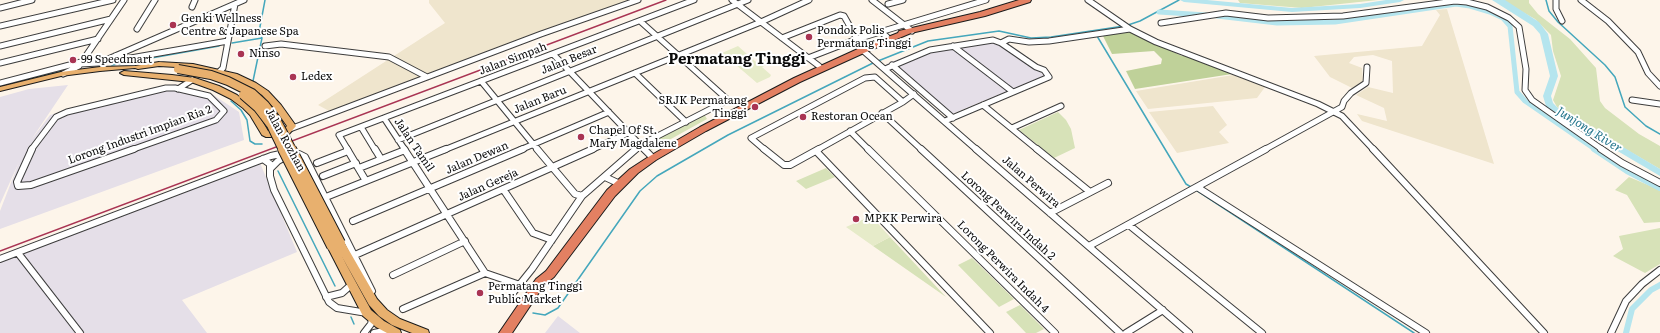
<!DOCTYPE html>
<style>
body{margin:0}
canvas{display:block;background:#fdf5ea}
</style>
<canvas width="1660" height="333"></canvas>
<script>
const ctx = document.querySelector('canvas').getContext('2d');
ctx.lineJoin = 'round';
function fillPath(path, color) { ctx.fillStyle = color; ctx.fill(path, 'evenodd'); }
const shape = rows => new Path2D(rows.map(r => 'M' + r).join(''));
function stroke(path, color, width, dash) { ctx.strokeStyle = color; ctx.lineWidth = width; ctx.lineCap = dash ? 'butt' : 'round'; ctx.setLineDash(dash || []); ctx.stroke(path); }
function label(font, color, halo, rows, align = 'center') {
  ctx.font = font + ' Literata,serif'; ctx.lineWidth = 4; ctx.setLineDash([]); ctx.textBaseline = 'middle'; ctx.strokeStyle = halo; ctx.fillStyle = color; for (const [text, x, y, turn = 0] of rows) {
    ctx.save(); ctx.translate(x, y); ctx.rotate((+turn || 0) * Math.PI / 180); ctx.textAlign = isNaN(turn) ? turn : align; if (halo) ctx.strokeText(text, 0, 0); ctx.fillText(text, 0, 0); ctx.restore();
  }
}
fillPath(shape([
 [994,38,1007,43,1039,65,1049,74,947,116,886,64,930,47],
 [175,84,212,94,239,112,244,140,0,229,0,211,19,162,0,204,0,97,29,89,68,85,31,140,50,115],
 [258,158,297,252,182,300,207,333,0,333,0,255],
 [558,316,580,333,545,333]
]), '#e5dfe8');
fillPath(shape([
 [429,0,636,0,331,112,318,105,445,23,429,3],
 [1447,9,1494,164,1362,121,1357,114,1387,121,1384,108,1356,95,1368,87,1393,93,1392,61,1373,55,1354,57,1349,63,1362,68,1363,82,1352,88,1330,77,1314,56,1422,46,1440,15,1436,10],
 [1233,75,1265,87,1257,98,1148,109,1136,91],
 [1213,106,1227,125,1219,132,1229,143,1177,153,1149,112]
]), '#efe5cd');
fillPath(shape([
 [1238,0,1378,0,1302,8,1240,3],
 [1501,0,1529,0,1529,3,1538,14,1570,39,1596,68,1600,101,1605,108,1639,134,1660,146,1660,169,1562,112,1557,107,1553,100,1561,76,1553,51,1551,35,1535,19],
 [1058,112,1066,120,1071,129,1075,148,1054,158,1019,130],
 [704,114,707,119,651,150,646,145],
 [826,168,835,177,806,189,796,181],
 [1629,177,1660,190,1660,222,1644,223,1627,195,1615,190],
 [1660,228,1660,264,1645,273,1613,256,1623,249,1619,236],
 [890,237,946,297,873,246],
 [972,258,1014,299,999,307,958,265],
 [1020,305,1044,329,1036,333,1026,333,1006,312]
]), '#d7e2b8');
fillPath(shape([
 [1128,31,1182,56,1189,56,1232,74,1135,89,1126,71,1161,64,1162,59,1154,51,1112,54,1103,36]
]), '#bfd199');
fillPath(shape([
 [738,46,756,62,764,60,769,64,762,67,771,75,770,77,757,83,722,53],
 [871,216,890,237,873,246,846,227]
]), '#e6ebc9');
stroke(shape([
 [1546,0,1549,11,1558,22,1605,65,1615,77,1625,107,1646,126,1660,134],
 [1128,25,1140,21,1179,0],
 [1097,36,1186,184,1191,187],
 [232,43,262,38],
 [878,61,928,41,999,31,1031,38,1051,37,1124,26],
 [112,65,219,46],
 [253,81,262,38,259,32,265,0],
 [0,86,66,70],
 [231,101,241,110,247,120,250,141,255,144,262,144],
 [278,171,335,286],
 [1196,190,1414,333],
 [533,313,545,315,558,308,640,191,657,176,728,135,875,62],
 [351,317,354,324]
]), '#44a7bc', 1.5);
stroke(shape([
 [1159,12,1206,15],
 [1217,16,1277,23,1335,22,1456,4,1470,6,1490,12,1503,18,1510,26,1517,92,1525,101,1596,150]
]), '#b5e5ee', 5);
stroke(shape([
 [1594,149,1627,171,1660,188],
 [1626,333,1632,309,1651,290,1660,285]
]), '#b5e5ee', 6);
fillPath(shape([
 [1180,0,1207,0,1292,8,1360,4,1386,0,1404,0,1400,2,1360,8,1292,12,1184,2,1180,0],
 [1492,0,1505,0,1539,22,1548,34,1558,76,1551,96,1553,103,1559,109,1660,169,1660,176,1553,113,1546,106,1543,96,1550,76,1540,34,1533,26,1492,0]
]), '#b5e5ee');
const streetFar1 = shape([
 [732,0,819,66],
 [872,0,912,31],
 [1088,0,1130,29,1156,42,1318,104,1342,116,1374,150],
 [1556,0,1556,9,1562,21],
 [1581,0,1608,21,1638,52,1648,73,1660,86],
 [888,4,903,0],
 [192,7,195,0],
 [0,8,32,0],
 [1161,23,1226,13,1268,18,1343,16,1455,1,1467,2,1487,7,1509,18,1519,27,1526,69,1525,90,1532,100,1603,150],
 [0,26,113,0],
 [137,29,155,0],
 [880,31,887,37],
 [782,38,840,15,844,16,857,39],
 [1001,43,1009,39,1029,42,1049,41,1130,29],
 [0,46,111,19],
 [265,46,281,44,389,57,427,77],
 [953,46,1013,92],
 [859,47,977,150],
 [553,54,645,150],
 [115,56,118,59,125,59,228,41],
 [808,58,857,39,986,0],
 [0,63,98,39],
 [80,64,99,63,244,0],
 [892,65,953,118],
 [885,69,930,50,993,40,1001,43,1036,67,1044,70,1049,77,945,121],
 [219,72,223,68,235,4],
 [635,73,686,122],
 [63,74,79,66,124,0],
 [481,81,538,150],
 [0,83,81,62],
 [178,89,192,80],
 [1632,100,1660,104],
 [903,102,914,94],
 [983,105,1038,150],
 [882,113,922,150],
 [384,118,405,150],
 [361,127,375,150],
 [1012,128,1061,106],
 [290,129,541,34,638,0],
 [850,131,869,150],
 [398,140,748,0],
 [31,150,56,117,67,112,166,88,175,88,209,96,224,111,216,120,131,150],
 [348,150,339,135,694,0],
 [444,150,761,22,809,0],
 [520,150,609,112],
 [591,150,628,133],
 [635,150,640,145,728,100,640,21],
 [765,150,751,138,865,78,875,77,903,102],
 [817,150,903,102],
 [1264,150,1342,107,1344,101,1351,93,1366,83,1367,67]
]);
const street = shape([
 [32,149,17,182,18,186,31,185,134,149],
 [347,149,366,181],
 [375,149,381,159],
 [404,149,485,273,520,285],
 [537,149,575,194,582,196],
 [644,149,653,158],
 [764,149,784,165,790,165,819,149],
 [868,149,1055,333],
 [921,149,1120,333],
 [976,149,1189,333],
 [1037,149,1090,192],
 [1373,149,1544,333],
 [1601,149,1622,163,1660,183],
 [816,151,990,333],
 [263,159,270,164,270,176,274,190,329,302,337,308,367,313],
 [317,163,348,151],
 [271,168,278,161,287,156,299,154,305,157,372,291],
 [359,168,405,150],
 [323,176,356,163],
 [605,177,620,184],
 [1197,187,1426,333],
 [503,189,533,233,552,240],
 [326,197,446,149],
 [1050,213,1108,183],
 [353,221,523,149],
 [1129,225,1262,333],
 [1089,246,1266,149],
 [18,253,80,333],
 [355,255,593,149],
 [0,259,271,156,285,153],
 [393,275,465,241],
 [512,294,532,269,582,196,636,149],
 [326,297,342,293,351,285],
 [403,309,485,273],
 [364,333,371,324,372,319],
 [374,333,389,330],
 [1126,333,1163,310],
 [1611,333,1626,301,1642,284,1660,270]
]);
const primary = shape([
 [159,62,193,64,237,74,256,83,268,91,281,105,296,126,289,134,281,137,266,137,262,135,250,115,243,108,231,99,213,90,191,82,124,75,120,73,124,71,172,75,195,78,219,86,237,95,256,111,268,131,277,132,283,130,287,126,275,109,262,95,250,87,231,78,193,68,159,66,138,69,135,68,100,71,61,76,0,91,0,87,61,72,100,67,135,66,159,62],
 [340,239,343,240,377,299,387,310,400,319,428,330,429,333,412,333,392,325,379,316,369,305,341,255,371,310,384,321,400,330,401,333,387,333,376,327,363,316,327,246,329,243,335,243,337,240,340,239]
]);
const highway = shape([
 [1019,0,1031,0,1030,2,985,16,911,33,866,52,800,82,706,131,656,160,638,173,615,196,554,277,544,285,512,333,499,333,536,279,546,271,607,190,630,169,650,156,700,127,794,78,860,48,898,33,899,31,980,12,1019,0]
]);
stroke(streetFar1, '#3d3d3d', 7);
stroke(street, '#3d3d3d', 8);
stroke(primary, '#1b1b1b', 2);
stroke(highway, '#1b1b1b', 2);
stroke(streetFar1, '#fff', 5);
stroke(street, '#fff', 6);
fillPath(primary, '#e8b06e');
fillPath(highway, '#e38062');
stroke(shape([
 [0,251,666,0]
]), '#a93453', 1.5);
const primaryBridgeFar1 = shape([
 [178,69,211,75,228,81,252,93,265,105,277,121,292,150],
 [243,95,258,108,271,125,283,150]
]);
const primaryBridge = shape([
 [283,149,332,246],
 [291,149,340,243]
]);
stroke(primaryBridgeFar1, '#1b1b1b', 10, []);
stroke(primaryBridge, '#1b1b1b', 12, []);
stroke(primaryBridgeFar1, '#e8b06e', 8);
stroke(primaryBridge, '#e8b06e', 10);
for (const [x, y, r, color] of [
 [173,25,4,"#a93453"],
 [809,37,4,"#a93453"],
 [241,54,4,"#a93453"],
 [73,60,4,"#a93453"],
 [293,77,4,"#a93453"],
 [755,107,4,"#a93453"],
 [803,117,4,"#a93453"],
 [581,137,4,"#a93453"],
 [856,219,4,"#a93453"],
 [480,293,4,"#a93453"]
]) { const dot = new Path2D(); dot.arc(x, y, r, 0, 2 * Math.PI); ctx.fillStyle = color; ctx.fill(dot); stroke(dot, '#fff', 1.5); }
label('11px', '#0a0a0a', '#fff', [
 ["Genki Wellness",181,19],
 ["Centre & Japanese Spa",181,32],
 ["Pondok Polis",817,31],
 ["Permatang Tinggi",817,44],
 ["Ninso",249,54],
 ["99 Speedmart",81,60],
 ["Ledex",301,77],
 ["SRJK Permatang",747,101,"right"],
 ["Tinggi",747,114,"right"],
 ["Restoran Ocean",811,117],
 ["Chapel Of St.",589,131],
 ["Mary Magdalene",589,144],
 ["MPKK Perwira",864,219],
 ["Permatang Tinggi",488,287],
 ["Public Market",488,300]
], 'left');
label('11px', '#0a0a0a', '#fff', [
 ["Jalan Simpah",513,59,-21],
 ["Jalan Besar",569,60,-22],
 ["Jalan Baru",540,100,-22],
 ["Lorong Industri Impian Ria 2",140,135,-20],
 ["Jalan Rozhan",285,140,61],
 ["Jalan Tamil",414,145,56],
 ["Jalan Dewan",477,158,-23],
 ["Jalan Perwira",1031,182,41],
 ["Jalan Gereja",488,185,-24],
 ["Lorong Perwira Indah 2",1008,216,43],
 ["Lorong Perwira Indah 4",1003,267,45]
]);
label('italic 12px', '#23758c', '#fff', [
 ["Junjong River",1589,130,32]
]);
label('bold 15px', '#0a0a0a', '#fff', [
 ["Permatang Tinggi",737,60]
]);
</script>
